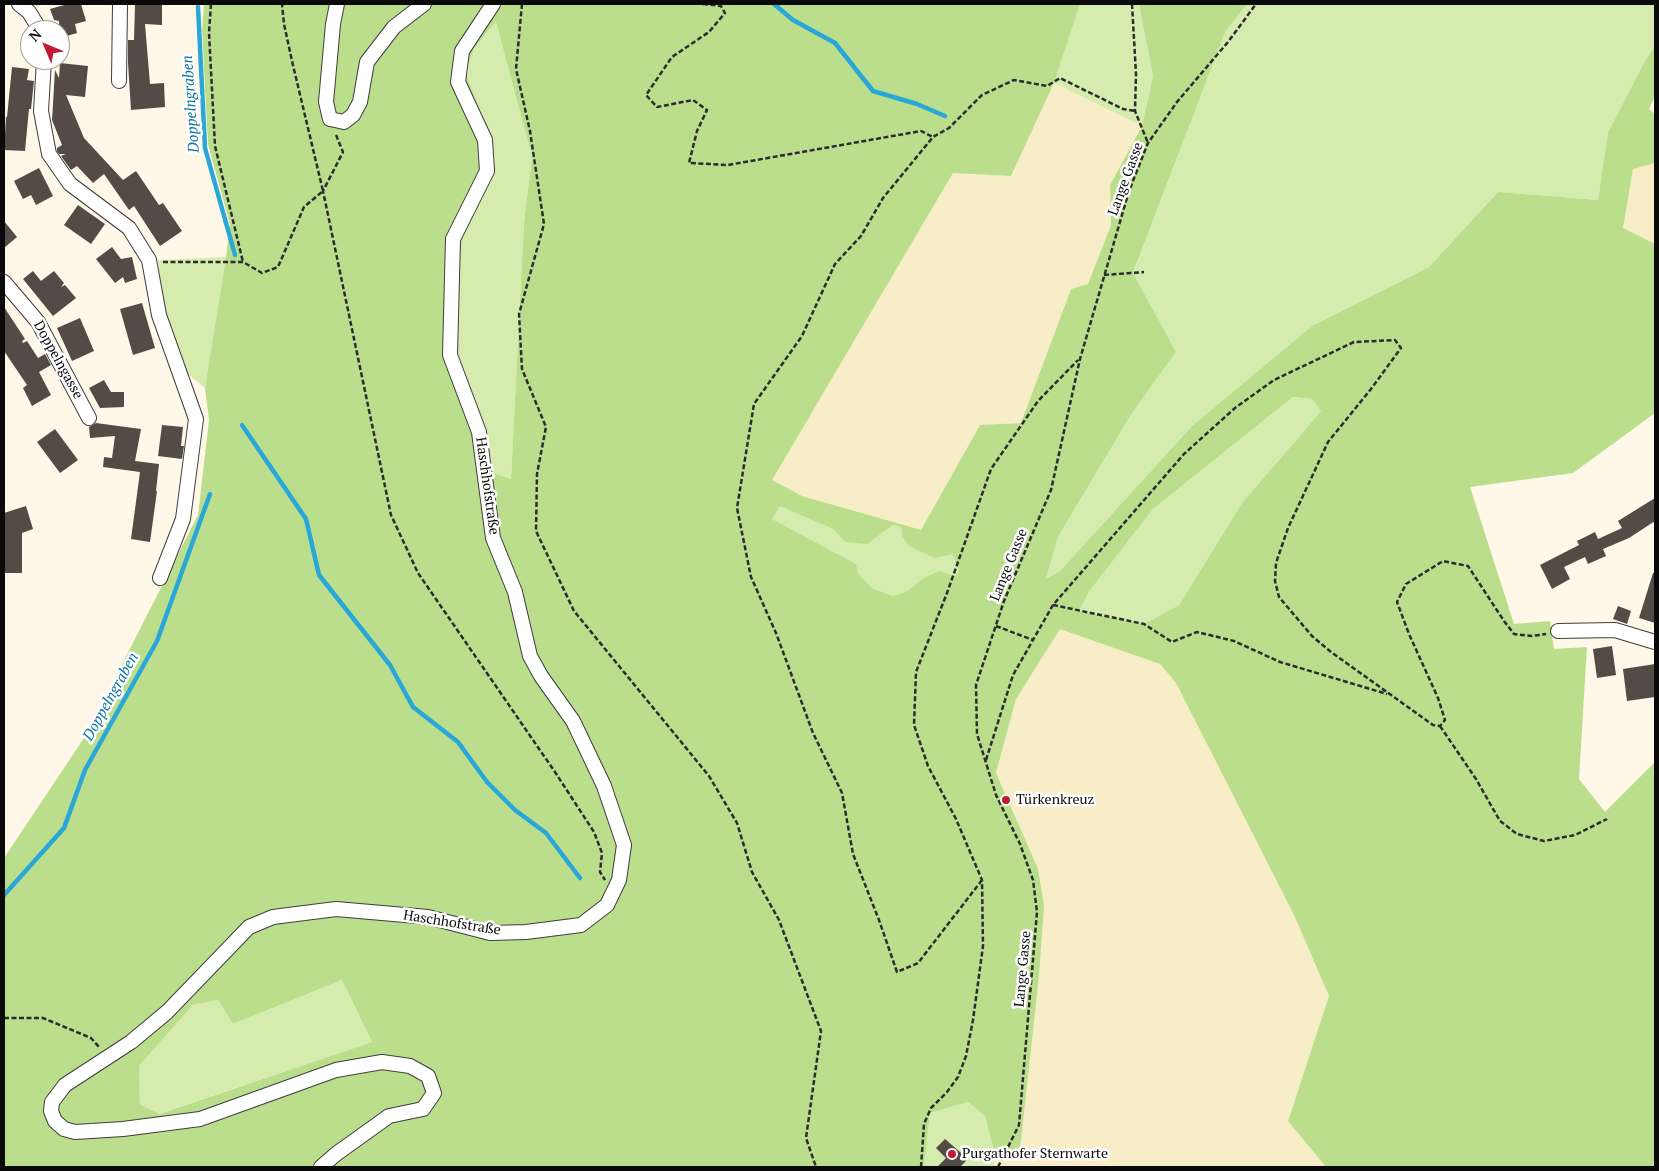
<!DOCTYPE html>
<meta charset="utf-8">
<style>
body{margin:0}
#map{position:relative;width:1659px;height:1171px;overflow:hidden;background:#fff8e8;font-family:"PT Serif",serif}
canvas{display:block}
.frame{position:absolute;inset:0;border:5px solid #0a0a0a;pointer-events:none}
.north{position:absolute;left:20px;top:20px;width:50px;height:50px;box-sizing:border-box;background:#fff;border:1px solid #9d9d9d;border-radius:50%;rotate:315deg;font-size:14px;font-weight:700;line-height:20px;text-align:center;color:#0a0a0a}
.north::after{content:'';display:block;margin:auto;width:18px;height:22px;background:#c51834;clip-path:polygon(50% 0,100% 100%,50% 72%,0 100%)}
</style>
<div id="map">
<canvas width="1659" height="1171"></canvas>
<div class="frame"></div>
<div class="north">N</div>
</div>
<script>
const ctx = document.querySelector('canvas').getContext('2d');
ctx.lineJoin = 'round';
function fillPath(path, color) { ctx.fillStyle = color; ctx.fill(path, 'evenodd'); }
const shape = rows => new Path2D(rows.map(r => 'M' + r).join(''));
function stroke(path, color, width, dash) { ctx.strokeStyle = color; ctx.lineWidth = width; ctx.lineCap = dash ? 'butt' : 'round'; ctx.setLineDash(dash || []); ctx.stroke(path); }
function label(font, color, halo, rows, align = 'center') {
  ctx.font = font + ' "PT Serif",serif'; ctx.lineWidth = 5; ctx.setLineDash([]); ctx.textBaseline = 'middle'; ctx.strokeStyle = halo; ctx.fillStyle = color; for (const [text, x, y, turn = 0] of rows) {
    ctx.save(); ctx.translate(x, y); ctx.rotate((+turn || 0) * Math.PI / 180); ctx.textAlign = isNaN(turn) ? turn : align; if (halo) ctx.strokeText(text, 0, 0); ctx.fillText(text, 0, 0); ctx.restore();
  }
}
fillPath(shape([
 [1054,83,1142,126,1110,185,1111,225,1088,284,1071,289,1021,423,980,425,921,531,802,496,771,480,953,173,1011,176],
 [1655,163,1655,244,1623,229,1633,168],
 [1060,628,1160,664,1176,683,1294,915,1329,996,1288,1121,1326,1167,994,1167,995,1154,1020,1150,1039,976,1044,906,1017,821,996,773,1016,699]
]), '#f7edc6');
fillPath(shape([
 [1080,4,1140,4,1140,10,1153,76,1142,126,1054,83],
 [1247,4,1655,4,1655,46,1646,59,1608,132,1598,200,1498,192,1429,267,1312,326,1192,426,1059,572,1045,578,1058,537,1132,413,1176,352,1133,274,1225,31],
 [496,22,532,157,524,222,511,479,493,473,486,433,454,351,462,241,494,173,479,111,466,73,474,48],
 [226,257,205,388,183,370,165,317,158,260],
 [1293,397,1312,399,1321,411,1242,503,1179,605,1144,624,1079,611,1088,593,1153,509],
 [780,505,833,529,845,542,882,533,893,525,901,527,902,536,952,554,959,571,956,577,922,579,907,591,893,596,872,588,858,573,772,519],
 [342,980,372,1042,158,1114,140,1104,139,1066,193,1005,218,1000,233,1024],
 [968,1102,985,1116,995,1154,994,1167,924,1167,930,1113]
]), '#d6ecaf');
fillPath(shape([
 [204,4,1080,4,1054,83,1011,176,953,173,772,480,802,496,921,530,980,425,1021,423,1071,289,1088,284,1111,225,1110,185,1142,126,1153,76,1140,10,1140,4,1247,4,1225,32,1133,273,1176,352,1132,413,1058,537,1046,578,1059,572,1192,426,1312,326,1429,267,1498,192,1598,200,1608,132,1646,59,1655,46,1655,96,1649,109,1655,114,1655,163,1633,169,1623,228,1655,244,1655,413,1573,473,1470,487,1514,624,1550,621,1554,649,1587,647,1579,779,1605,812,1655,762,1655,1167,1326,1167,1288,1121,1329,996,1294,915,1176,683,1160,664,1060,629,1016,699,996,773,1038,869,1044,906,1039,976,1020,1150,995,1154,985,1116,968,1102,930,1113,924,1167,4,1167,4,858,86,735,198,515,209,420,205,388,226,257,230,224,208,144,202,30],
 [496,22,532,157,524,222,511,479,493,473,486,433,454,351,462,241,494,173,492,146,466,73,474,48],
 [1293,397,1312,399,1321,411,1242,503,1179,605,1144,624,1079,611,1088,593,1153,509],
 [780,506,833,529,845,542,867,544,893,525,901,527,902,536,909,546,935,558,952,554,959,571,955,576,939,571,922,579,907,591,893,596,872,588,858,573,856,564,772,519],
 [342,980,372,1042,159,1114,140,1104,139,1066,193,1005,218,1000,233,1024]
]), '#bbde8d');
stroke(shape([
 [774,4,793,20,835,43,873,91,917,104,945,116],
 [198,7,205,148,235,255],
 [242,425,306,519,319,575,390,665,413,707,458,742,487,782,515,810,546,833,580,878],
 [4,895,64,828,85,770,157,641,210,494]
]), '#28a7d8', 4.5);
fillPath(shape([
 [68,4,81,4,86,21,75,24,77,33,60,38,59,21,54,20,50,9],
 [135,4,162,4,162,25,145,24,150,84,164,83,165,107,131,110,128,63,128,40,134,40],
 [60,63,88,66,85,97,66,95,84,138,123,180,136,171,159,205,163,203,182,231,160,246,134,206,129,210,104,174,93,183,77,166,71,170,61,156,66,154,59,154,57,151,57,148,62,145,52,120,55,70,59,78],
 [12,67,29,69,27,80,34,81,31,109,29,109,25,151,4,150,6,117,7,117],
 [39,168,53,196,36,205,31,195,23,199,14,181],
 [78,205,105,224,91,244,64,225],
 [4,221,17,237,4,248],
 [112,247,121,259,132,257,137,279,125,283,123,277,115,283,96,259],
 [33,271,41,281,54,271,64,283,61,287,65,285,76,298,53,316,23,279],
 [142,303,155,348,133,355,120,309],
 [4,307,25,339,22,341,23,343,27,341,38,358,45,354,51,365,39,372,51,395,32,406,23,388,27,385,4,351],
 [80,318,94,351,72,361,57,328],
 [104,380,111,392,124,392,124,407,100,408,89,388],
 [96,423,141,429,135,461,159,464,156,491,157,491,150,542,131,539,140,472,103,467,104,457,112,458,115,436,90,438,89,427],
 [162,425,183,427,181,446,184,446,182,459,158,456],
 [55,429,78,460,60,473,37,442],
 [1655,498,1655,521,1629,538,1603,549,1606,556,1588,564,1585,557,1564,567,1570,579,1552,589,1540,565,1579,545,1577,541,1595,532,1598,539,1622,528,1618,521],
 [26,506,33,529,22,533,22,573,4,573,4,513],
 [1653,573,1655,573,1655,623,1639,618],
 [1618,606,1631,611,1627,624,1613,619],
 [1612,646,1616,675,1597,678,1593,649],
 [1655,664,1655,697,1627,701,1623,669],
 [945,1139,968,1159,960,1167,937,1167,946,1158,936,1148]
]), '#544a46');
const minor = shape([
 [19,4,29,12,40,30],
 [337,4,333,24,326,102,330,119,344,122,353,115,360,102,367,62,394,27,424,4],
 [44,60,41,111,49,154,70,184,129,228,149,260,159,315,196,419,183,519,160,578],
 [119,81,120,4],
 [4,282,38,322,89,418],
 [1558,631,1615,630,1655,642],
 [321,1167,336,1154,389,1116,423,1109,434,1093,428,1076,410,1066,382,1062,336,1070,200,1119,123,1129,75,1132,64,1129,55,1121,51,1111,52,1102,65,1085,131,1042,167,1012,249,927,273,917,336,909,428,917,490,933,526,932,581,925,607,905,619,880,624,845,604,786,573,721,541,676,530,656,515,592,493,538,479,432,450,355,453,239,487,171,485,140,458,82,462,51,493,4]
]);
stroke(minor, '#3d3d3d', 16);
stroke(shape([
 [211,4,209,33,215,146,243,262],
 [522,4,516,69,530,131,544,224,519,314,522,369,546,427,537,474,536,531,574,611,709,776,737,823,752,872,779,920,821,1031,806,1138,816,1167],
 [703,4,721,6,725,13,709,32,672,57,646,95,657,107,693,100,707,110,697,131,689,163,728,165,921,131,933,137],
 [1132,4,1136,74,1135,111,1148,143],
 [336,135,343,152,323,191,391,515,418,573,555,772,594,832,602,853,600,872,605,880],
 [163,262,243,262,262,273,278,267,304,207,323,191,292,61,284,24,282,4],
 [1104,275,1144,272],
 [1053,605,1144,624,1172,642,1197,632,1234,641,1280,662,1387,694],
 [996,626,1033,640],
 [1440,726,1476,779,1500,821,1517,834,1544,841,1575,835,1607,819],
 [986,760,1013,675,1053,605,1184,454,1235,408,1274,380,1354,342,1395,340,1401,348,1371,389,1328,442,1288,528,1276,563,1275,581,1279,597,1312,636,1331,652,1433,725,1440,726,1445,720,1438,698,1409,634,1397,602,1406,584,1443,561,1468,566,1504,621,1514,634,1532,636,1546,634],
 [982,880,918,963,897,972,879,920,853,854,842,793,813,733,776,633,751,577,737,508,754,404,802,336,835,264,861,236,883,198,933,137,949,128,982,95,1014,80,1047,86,1060,78,1123,109,1135,111],
 [4,1018,43,1018,91,1038,99,1047],
 [921,1167,924,1124,931,1108,947,1092,958,1077,966,1056,973,1020,983,946,982,880,956,819,928,766,914,725,916,672,947,593,991,469,1038,401,1078,360],
 [998,1167,1019,1125,1037,912,1033,880,1020,844,996,795,977,734,976,685,1004,601,1051,490,1080,359,1129,191,1148,143,1177,102,1228,42,1256,4]
]), '#2c2c2c', 2.5, [5, 2.5]);
stroke(minor, '#fff', 14);
for (const [x, y, r, color] of [
 [1006,800,5,"#c51834"],
 [952,1154,5,"#c51834"]
]) { const dot = new Path2D(); dot.arc(x, y, r, 0, 2 * Math.PI); ctx.fillStyle = color; ctx.fill(dot); stroke(dot, '#fff', 2); }
label('14px', '#0a0a0a', '#fff', [
 ["Lange Gasse",1126,179,-70],
 ["Doppelngasse",58,360,61],
 ["Haschhofstraße",487,486,82],
 ["Lange Gasse",1009,565,-68],
 ["Haschhofstraße",452,923,9],
 ["Lange Gasse",1023,969,-85]
]);
label('14px', '#0a0a0a', '#fff', [
 ["Türkenkreuz",1016,800],
 ["Purgathofer Sternwarte",962,1154]
], 'left');
label('italic 15px', '#0b74a5', '#fff', [
 ["Doppelngraben",191,104,-94],
 ["Doppelngraben",111,697,-61]
]);
</script>
